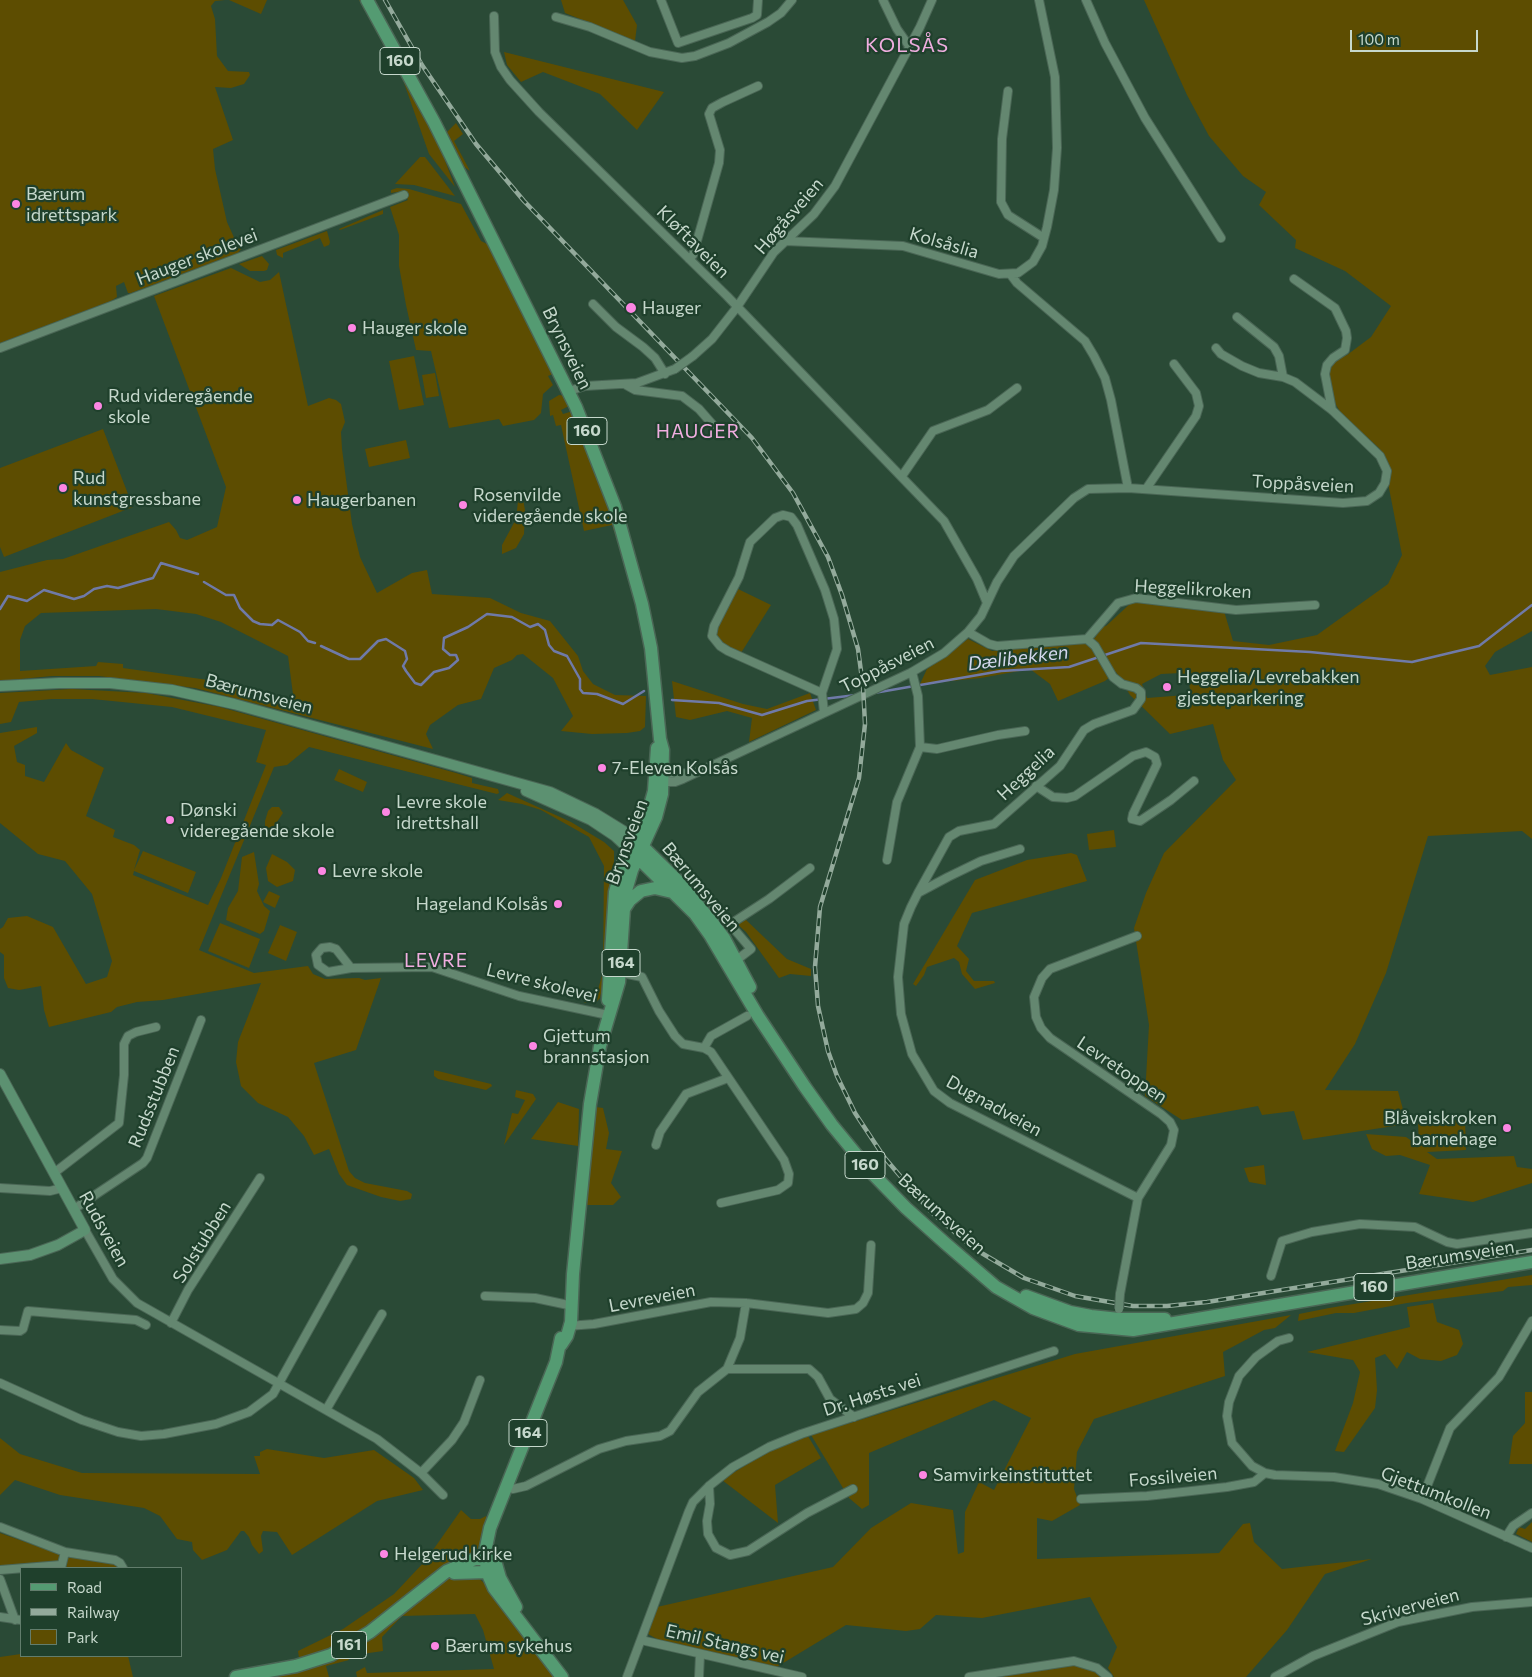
<!DOCTYPE html>
<meta charset="utf-8">
<style>
body{margin:0}
#map{position:relative;width:1532px;height:1677px;overflow:hidden;background:#2a4a36;font-family:Commissioner,sans-serif}
canvas{display:block}
.legend{position:absolute;left:20px;top:1567px;width:162px;height:90px;box-sizing:border-box;background:#1f402c;border:1px solid #627d6c;margin:0;padding:6px 9px;list-style:none;font-size:15px;color:#c6d8cc}
.legend li{display:flex;align-items:center;gap:10px;height:25px}
.legend b{width:25px;border:1px solid #627d6c}
.scale{position:absolute;left:1350px;top:30px;width:128px;height:22px;box-sizing:border-box;border:2px solid #c6d8cc;border-top:0;padding-left:6px;font-size:15px;line-height:18px;white-space:nowrap;color:#c6d8cc;-webkit-text-stroke:4px #1f402c;paint-order:stroke}
</style>
<div id="map">
<canvas width="1532" height="1677"></canvas>
<ul class="legend">
<li><b style="height:6px;background:#549b72"></b>Road</li>
<li><b style="height:6px;background:#93aa9b"></b>Railway</li>
<li><b style="height:14px;background:#5d4d01"></b>Park</li>
</ul>
<div class="scale">100 m</div>
</div>
<script>
const ctx = document.querySelector('canvas').getContext('2d');
ctx.lineJoin = 'round';
function fillPath(path, color) { ctx.fillStyle = color; ctx.fill(path, 'evenodd'); }
const shape = rows => new Path2D(rows.map(r => 'M' + r).join(''));
function stroke(path, color, width, dash) { ctx.strokeStyle = color; ctx.lineWidth = width; ctx.lineCap = dash ? 'butt' : 'round'; ctx.setLineDash(dash || []); ctx.stroke(path); }
function label(font, color, halo, rows, align = 'center') {
  ctx.font = font + ' Commissioner,sans-serif'; ctx.lineWidth = 4.5; ctx.setLineDash([]); ctx.textBaseline = 'middle'; ctx.strokeStyle = halo; ctx.fillStyle = color; for (const [text, x, y, turn = 0] of rows) {
    ctx.save(); ctx.translate(x, y); ctx.rotate((+turn || 0) * Math.PI / 180); ctx.textAlign = isNaN(turn) ? turn : align; if (halo) ctx.strokeText(text, 0, 0); ctx.fillText(text, 0, 0); ctx.restore();
  }
}
fillPath(shape([
 [0,0,225,0,215,1,211,6,215,19,217,56,228,71,249,72,250,75,244,84,231,88,215,87,233,140,213,149,215,169,227,222,237,244,244,245,238,253,131,293,128,293,124,282,116,286,117,297,111,301,0,343],
 [229,0,267,0,261,14],
 [359,0,363,0,446,157,444,158,455,187,429,154,403,80],
 [561,0,623,0,637,25,635,41,565,13],
 [1144,0,1532,0,1532,631,1495,652,1485,666,1490,675,1532,667,1532,839,1522,831,1428,836,1386,973,1355,1044,1325,1090,1398,1091,1407,1124,1303,1140,1294,1111,1262,1115,1258,1106,1182,1120,1145,1096,1149,1025,1134,928,1146,893,1164,853,1236,780,1223,760,1213,724,1170,734,1130,695,1116,672,1105,681,1058,701,1050,684,1030,669,981,678,920,684,927,669,968,639,992,651,1095,638,1101,627,1106,626,1133,601,1224,611,1233,641,1269,645,1317,635,1388,584,1402,555,1388,483,1388,462,1379,448,1342,415,1335,403,1328,375,1329,367,1335,360,1347,355,1371,337,1391,306,1345,271,1295,248,1296,240,1259,205,1266,192,1243,176,1209,136,1187,95],
 [1181,673,1189,679,1190,690,1186,695,1147,698,1142,684,1161,674],
 [504,52,664,92,637,130,600,94,543,72,521,82,507,65],
 [456,123,463,134,454,141,470,171,463,166,447,132],
 [420,157,425,157,455,196,414,185,395,184],
 [397,188,409,189,461,204,481,241,487,244,496,256,555,373,548,376,553,385,543,394,541,413,534,420,503,426,499,419,449,428,431,351,416,350,406,305,399,266,399,235,390,207,408,200,403,191,391,193,391,190],
 [383,210,383,214,340,230,339,229],
 [327,231,330,242,329,245,324,247,320,238,283,253,283,258,277,255,276,250],
 [262,256,269,264,267,270,264,271,250,271,239,264],
 [231,268,260,282,270,280,279,272,308,406,329,398,336,400,341,404,345,422,341,432,342,449,352,524,360,557,377,593,412,573,427,570,432,594,490,598,521,613,550,621,578,656,583,671,593,684,615,695,646,696,645,727,640,731,627,733,592,734,561,731,573,716,553,678,523,654,517,655,512,660,494,668,481,699,458,705,430,725,426,734,433,749,195,688,99,676,52,676,0,681,0,572,47,560,63,559,169,522,176,530,180,538,187,540,217,527,226,487,154,296],
 [156,609,196,614,221,622,288,656,294,702,208,680,123,668,123,664,98,662,96,666,20,671,20,640,25,626,41,613],
 [414,356,424,405,399,410,389,361],
 [435,373,439,396,426,398,422,375],
 [559,395,566,396,571,405,561,410,563,414,573,411,602,483,630,579,612,525,584,531,561,425,556,426,553,415,550,416,549,401],
 [103,429,133,507,4,557,0,547,0,468],
 [406,440,410,458,369,467,365,449],
 [519,492,522,494,525,510,524,534,516,548,502,554,502,545,516,519],
 [738,589,771,605,741,653,726,648,717,641,716,630],
 [672,681,743,704,767,709,810,693,816,710,749,742,752,718,727,711,690,720,676,717],
 [72,689,146,693,220,707,456,773,472,778,472,783,498,789,499,793,497,794,309,747,287,765,274,767,199,950,254,973,308,966,313,974,325,979,359,978,365,980,381,978,356,1050,314,1063,349,1171,355,1178,365,1183,407,1191,412,1194,411,1199,400,1201,381,1197,347,1185,339,1174,329,1149,314,1155,304,1136,288,1117,258,1103,241,1086,236,1062,238,1042,261,983,163,1000,137,1002,117,1007,111,1012,49,1027,44,1010,41,986,19,990,8,988,4,978,4,955,0,952,0,929,3,927,8,918,27,916,53,927,86,984,107,977,112,961,92,894,65,861,38,854,0,823,0,733,37,727,37,733,14,746,17,762,25,765,25,776,44,782,66,743,71,750,104,768,86,816,115,830,113,837,134,845,140,850,134,870,143,851,196,872,188,893,134,871,133,875,208,905,221,878,266,765,256,762,266,730,172,707,92,699,52,699,19,702,11,722,0,724,0,693],
 [339,769,367,782,363,792,334,780],
 [507,793,571,822,604,842,614,851,614,862,607,910,604,978,600,998,596,1002,584,1003,597,993,603,972,604,866,589,837,541,810,522,804,498,800],
 [272,807,279,807,283,813,271,831,265,826,265,821,268,811],
 [1114,830,1116,847,1089,850,1087,834],
 [254,852,259,884,257,891,264,906,270,911,264,931,260,934,226,920,228,908,238,891,242,857],
 [1071,853,1077,855,1087,881,972,913,957,946,969,959,966,971,974,981,994,981,995,983,975,989,962,974,959,962,954,958,927,967,924,975,916,986,913,984,975,880,1027,860],
 [272,854,287,862,295,870,293,881,277,887,268,881,266,868],
 [269,891,280,896,275,908,263,902],
 [745,919,787,959,811,969,811,976,790,974,779,978,746,932,736,923],
 [220,923,260,939,249,968,208,951],
 [280,925,297,932,286,961,268,953],
 [434,1070,491,1084,492,1086,486,1090,438,1079,434,1076],
 [516,1090,533,1094,536,1099,504,1145,512,1113,518,1114,525,1100,515,1097],
 [558,1102,579,1109,578,1146,531,1139],
 [596,1107,603,1108,609,1133,606,1149,622,1151,611,1183,621,1197,613,1205,586,1205],
 [1465,1120,1466,1150,1427,1152,1437,1159,1514,1156,1517,1167,1532,1169,1532,1183,1473,1202,1419,1194,1430,1165,1400,1155,1386,1156,1372,1149,1366,1134,1406,1137,1419,1146,1418,1121],
 [1264,1165,1266,1185,1249,1182,1244,1168],
 [1532,1275,1532,1285,1508,1287,1503,1291,1407,1303,1354,1313,1336,1313,1298,1321,1299,1314,1329,1308],
 [1433,1303,1437,1322,1459,1330,1463,1344,1457,1355,1441,1361,1420,1359,1407,1352,1397,1369,1385,1354,1375,1358,1377,1390,1375,1408,1344,1452,1335,1451,1353,1403,1360,1372,1353,1360,1307,1352,1410,1327,1407,1307],
 [1291,1315,1275,1328,1264,1330,1223,1352,1225,1376,1094,1419,1077,1452,1074,1489,1080,1505,1052,1521,1037,1518,1037,1559,1219,1553,1243,1524,1250,1523,1254,1542,1282,1569,1372,1559,1325,1574,1287,1630,1246,1677,1114,1677,1108,1668,1117,1647,1090,1597,982,1618,936,1615,920,1629,906,1631,846,1625,770,1671,675,1649,648,1634,657,1607,833,1567,871,1528,911,1503,953,1510,958,1554,964,1552,965,1512,979,1482,994,1490,1031,1418,994,1400,869,1453,869,1505,862,1509,849,1498,811,1435,1075,1354],
 [1525,1392,1532,1392,1532,1464,1509,1464,1513,1436,1525,1423],
 [808,1436,821,1458,775,1485,778,1523,722,1480,765,1453],
 [0,1438,20,1454,82,1473,260,1474,254,1456,260,1456,260,1452,267,1449,324,1458,374,1450,414,1478,423,1490,377,1501,292,1555,277,1532,263,1531,261,1536,263,1551,259,1554,252,1545,249,1537,244,1531,241,1531,227,1550,202,1560,193,1550,192,1542,177,1539,160,1516,144,1508,60,1495,15,1480,0,1495],
 [461,1510,471,1519,480,1519,486,1516,487,1526,477,1550,430,1576,370,1625,337,1647,299,1658,298,1651,343,1629,394,1594,426,1560],
 [1532,1522,1532,1542,1516,1534,1519,1527,1525,1529],
 [0,1533,62,1555,119,1565,118,1568,67,1568,65,1563,0,1566],
 [456,1575,476,1576,483,1582,555,1677,357,1677,356,1672,365,1667,367,1673,494,1669,483,1630,475,1614,402,1616,382,1637,383,1651,362,1654,362,1658,358,1659,355,1654,358,1646,447,1578],
 [21,1654,21,1656,128,1656,133,1677,0,1677,0,1657],
 [346,1655,349,1660,326,1666,329,1677,261,1677],
 [1057,1665,1089,1666,1100,1677,985,1677]
]), '#5d4d01');
stroke(shape([
 [204,582,226,595,234,595,240,608,253,621,260,624,272,625,278,620,300,632,308,641,315,643],
 [0,609,8,596,27,601,44,590,74,599,84,596,94,589,107,586,118,588,135,583,153,578,161,563,198,574],
 [321,646,349,659,360,659,378,641,386,639,405,651,407,659,403,666,406,671,415,683,421,685,434,672,449,668,458,660,456,655,450,655,443,649,444,638,468,627,487,614,512,617,530,627,538,624,545,630,549,645,554,651,567,656,580,679,580,689,583,693,597,694,623,704,644,691],
 [874,693,1001,671,1069,667,1141,643,1310,652,1412,662,1479,646,1532,605],
 [672,700,719,703,762,715,807,701,856,695]
]), '#6f7aa8', 2.5);
const street = shape([
 [661,0,678,43,752,18,757,15,758,0],
 [883,0,897,29,909,46],
 [1086,0,1105,43,1145,118,1221,238],
 [494,16,495,52,501,67,510,80,539,112,727,296,944,521,977,579,987,603],
 [556,17,590,27,650,52,682,58,695,56,729,43,768,22,781,13,792,0],
 [1008,91,1002,139,1001,202,1008,215,1044,238],
 [785,241,903,246,999,274,1018,273,1033,262,1042,246,1047,227,1054,190,1057,148,1055,77,1039,0],
 [689,259,693,255,719,163,720,150,709,114,712,108,723,102,758,86],
 [1011,275,1017,283,1085,341,1094,356,1105,378,1111,400,1128,488],
 [1294,279,1335,308,1346,331,1347,338,1345,350,1333,358,1327,365,1325,374,1332,410],
 [593,304,616,327,643,347,655,358,665,374],
 [1237,317,1274,347,1279,356,1283,377],
 [0,348,404,195],
 [693,356,712,339,737,307,774,252,814,214,835,186,920,27,932,0],
 [626,385,635,390,682,396,699,409,713,425],
 [569,391,585,386,637,383,675,369],
 [902,476,933,431,988,410,1017,388],
 [1146,489,1196,416,1199,406,1196,393,1174,364],
 [1087,639,1118,603,1136,598,1236,610,1315,605],
 [822,693,728,651,720,646,712,636,714,626,739,577,750,542,775,518,783,515,791,517,797,525,825,590,834,619,837,649,822,693,824,713],
 [920,747,937,749,998,735,1025,731],
 [659,776,664,774,692,773],
 [660,782,675,782,683,779,912,672,944,653,968,632,981,616,997,582,1014,556,1074,498,1088,489,1128,488,1343,503,1367,501,1379,493,1385,483,1387,471,1380,456,1332,410,1295,382,1283,377,1259,373,1242,366,1221,354,1216,348],
 [1036,786,1053,797,1067,798,1075,796,1133,756,1146,752,1155,757,1157,764,1133,814,1132,819,1140,821,1171,800,1194,781],
 [1020,849,981,861,948,877,918,893,911,907,904,924,898,977,901,1014,912,1054,934,1091,950,1103,1138,1198],
 [887,860,897,802,920,747,918,696,912,672],
 [690,877,751,949,734,962],
 [918,893,949,837,959,831,994,824,1060,766,1084,730,1094,724,1133,710,1141,699,1141,692,1136,688,1122,684,1113,677,1095,646,1087,639,997,646,989,644,968,632],
 [729,925,769,899,810,868],
 [351,968,336,949,330,947,322,948,316,955,318,965,328,972,351,968,432,967,519,996,608,1015],
 [618,972,642,977,659,1011,675,1036,683,1044,704,1048,711,1052,784,1160,789,1174,788,1183,778,1190,721,1203],
 [704,1048,711,1036,747,1016],
 [656,1145,660,1132,686,1094,728,1078],
 [54,1173,119,1123,124,1075,124,1044,128,1036,136,1032,156,1027],
 [0,1188,50,1191,62,1188],
 [74,1209,143,1163,147,1158,201,1020],
 [85,1230,113,1279,137,1303,377,1439,421,1473,443,1495],
 [1271,1276,1282,1241,1312,1232,1360,1224,1415,1227,1447,1242,1457,1244,1532,1233],
 [1120,1294,1138,1198,1171,1145,1174,1130,1170,1122,1161,1114,1050,1038,1041,1028,1036,1017,1034,997,1042,978,1050,969,1137,936],
 [485,1296,535,1298,573,1306],
 [171,1323,188,1290,260,1178],
 [568,1326,594,1324,711,1302,746,1303,828,1313,856,1309,863,1303,868,1293,871,1245],
 [0,1330,20,1331,23,1329,28,1311,136,1320,146,1325],
 [1289,1338,1278,1341,1256,1357,1239,1376,1229,1402,1227,1416,1232,1443,1252,1466,1265,1473,1275,1475,1334,1477,1378,1484,1422,1499,1532,1548],
 [727,1369,740,1338,746,1303],
 [0,1383,82,1420,118,1432,141,1436,164,1434,216,1424,249,1412,273,1394,353,1250],
 [326,1410,382,1314],
 [421,1473,452,1440,464,1422,480,1380],
 [709,1486,710,1504,707,1521,708,1534,716,1548,730,1555,748,1551,807,1513,853,1489],
 [507,1487,513,1489,526,1486,599,1449,626,1441,660,1436,670,1431,698,1392,727,1369,809,1369,818,1377,830,1399,854,1417],
 [1081,1499,1147,1496,1227,1487,1254,1482,1265,1473],
 [1422,1499,1450,1428,1499,1377,1532,1321],
 [0,1527,65,1552],
 [1506,1537,1513,1526,1532,1513],
 [61,1568,65,1552,115,1560,120,1563,123,1568],
 [0,1570,61,1565],
 [0,1579,15,1620],
 [0,1617,21,1620],
 [641,1640,802,1677],
 [627,1677,689,1511,693,1502,709,1486,733,1467,769,1447,801,1434,1054,1351],
 [699,1677,700,1655],
 [969,1677,1074,1661,1097,1668,1108,1677],
 [1275,1677,1313,1656,1398,1622,1472,1607,1532,1602]
]);
const secondary = shape([
 [0,686,59,683,110,683,172,690,234,704,550,792,596,814,635,838],
 [526,791,591,820,615,836,629,849],
 [0,1074,85,1230,58,1245,30,1255,0,1259]
]);
const primary = shape([
 [367,0,434,122,576,407,615,507,642,604,651,648,660,739,663,750,662,794,656,817,632,870,625,894,619,982,600,1046,590,1104,573,1274,571,1322,567,1336,561,1345],
 [638,842,678,881,712,922,724,938,750,987],
 [629,849,695,914,710,935,758,1016,805,1087,832,1125,869,1170,906,1208,945,1243,996,1287,1033,1308,1079,1325,1133,1330,1532,1262],
 [624,909,630,900,641,891,655,888,672,892],
 [608,1000,615,892,624,860,649,809,654,791,657,748],
 [1026,1296,1070,1312,1091,1316,1119,1319,1165,1319],
 [561,1338,556,1362,490,1528,485,1552,487,1572,494,1588,562,1677],
 [494,1557,500,1578,516,1607],
 [454,1573,487,1572,491,1567],
 [236,1677,296,1666,331,1655,370,1632,447,1571,475,1559,485,1559,495,1563]
]);
stroke(street, '#4a6655', 10);
stroke(secondary, '#4a6655', 12);
stroke(primary, '#4a6655', 15);
stroke(street, '#648770', 8);
stroke(secondary, '#5c9171', 10);
stroke(primary, '#549b72', 12);
const rail = shape([
 [385,0,422,65,476,144,524,201,752,438,793,493,828,557,842,595,858,649,863,686,865,724,859,778,820,907,815,967,818,1006,828,1051,837,1076,855,1113,884,1157,930,1211,973,1248,1024,1278,1075,1296,1133,1306,1167,1306,1207,1302,1532,1250]
]);
stroke(rail, '#93aa9b', 4.5);
stroke(rail, '#1f402c', 2.5, [8]);
const streetBridge = shape([
 [675,369,693,356],
 [1119,1309,1120,1294]
]);
stroke(streetBridge, '#4a6655', 10, []);
stroke(streetBridge, '#648770', 8);
for (const [x, y, r, color] of [
 [16,204,5,"#fc86e3"],
 [631,308,6,"#fc86e3"],
 [352,328,5,"#fc86e3"],
 [98,406,5,"#fc86e3"],
 [63,488,5,"#fc86e3"],
 [297,500,5,"#fc86e3"],
 [463,505,5,"#fc86e3"],
 [1167,687,5,"#fc86e3"],
 [602,768,5,"#fc86e3"],
 [386,812,5,"#fc86e3"],
 [170,820,5,"#fc86e3"],
 [322,871,5,"#fc86e3"],
 [558,904,5,"#fc86e3"],
 [533,1046,5,"#fc86e3"],
 [1507,1128,5,"#fc86e3"],
 [923,1475,5,"#fc86e3"],
 [384,1554,5,"#fc86e3"],
 [435,1646,5,"#fc86e3"]
]) { const dot = new Path2D(); dot.arc(x, y, r, 0, 2 * Math.PI); ctx.fillStyle = color; ctx.fill(dot); stroke(dot, '#1f402c', 2); }
for (const [x, y, w] of [
 [400,61,40],
 [587,431,40],
 [621,963,38],
 [865,1165,40],
 [1374,1287,40],
 [528,1433,38],
 [349,1645,35]
]) { const box = new Path2D(); box.roundRect(x - w / 2, y - 13.5, w, 27, 4); ctx.fillStyle = '#1f402c'; ctx.fill(box); stroke(box, '#c6d8cc', 1); }
label('bold 16px', '#c6d8cc', null, [
 ["160",400,61],
 ["160",587,431],
 ["164",621,963],
 ["160",865,1165],
 ["160",1374,1287],
 ["164",528,1433],
 ["161",349,1645]
]);
label('18px', '#c6d8cc', '#1f402c', [
 ["Bærum",26,194],
 ["idrettspark",26,215],
 ["Hauger",642,308],
 ["Hauger skole",362,328],
 ["Rud videregående",108,396],
 ["skole",108,417],
 ["Rud",73,478],
 ["kunstgressbane",73,499],
 ["Rosenvilde",473,495],
 ["videregående skole",473,516],
 ["Haugerbanen",307,500],
 ["Heggelia/Levrebakken",1177,677],
 ["gjesteparkering",1177,698],
 ["7-Eleven Kolsås",612,768],
 ["Levre skole",396,802],
 ["idrettshall",396,823],
 ["Dønski",180,810],
 ["videregående skole",180,831],
 ["Levre skole",332,871],
 ["Hageland Kolsås",548,904,"right"],
 ["Gjettum",543,1036],
 ["brannstasjon",543,1057],
 ["Blåveiskroken",1497,1118,"right"],
 ["barnehage",1497,1139,"right"],
 ["Samvirkeinstituttet",933,1475],
 ["Helgerud kirke",394,1554],
 ["Bærum sykehus",445,1646]
], 'left');
label('18px', '#c6d8cc', '#1f402c', [
 ["Høgåsveien",789,216,-49],
 ["Kløftaveien",693,242,45],
 ["Kolsåslia",944,243,16],
 ["Hauger skolevei",197,257,-21],
 ["Brynsveien",567,348,64],
 ["Toppåsveien",1303,484,3],
 ["Heggelikroken",1193,589,3],
 ["Toppåsveien",887,665,-27],
 ["Bærumsveien",259,694,15],
 ["Heggelia",1026,773,-43],
 ["Brynsveien",627,842,-70],
 ["Bærumsveien",701,887,50],
 ["Levre skolevei",542,983,14],
 ["Levretoppen",1122,1070,34],
 ["Rudsstubben",154,1097,-68],
 ["Dugnadveien",994,1106,29],
 ["Bærumsveien",942,1214,42],
 ["Rudsveien",104,1229,61],
 ["Solstubben",202,1242,-58],
 ["Bærumsveien",1460,1255,-9],
 ["Levreveien",652,1298,-11],
 ["Dr. Høsts vei",872,1395,-18],
 ["Fossilveien",1173,1477,-5],
 ["Gjettumkollen",1436,1493,21],
 ["Skriverveien",1410,1607,-15],
 ["Emil Stangs vei",725,1644,13]
]);
ctx.letterSpacing = '1px';
label('19px', '#f0aee0', '#1f402c', [
 ["HAUGER",698,432],
 ["LEVRE",436,961]
]);
ctx.letterSpacing = '0px';
label('italic 19px', '#d3d7ec', '#1f402c', [
 ["Dælibekken",1018,658,-7]
]);
ctx.letterSpacing = '1px';
label('20px', '#f0aee0', '#1f402c', [
 ["KOLSÅS",907,45]
]);
ctx.letterSpacing = '0px';
</script>
